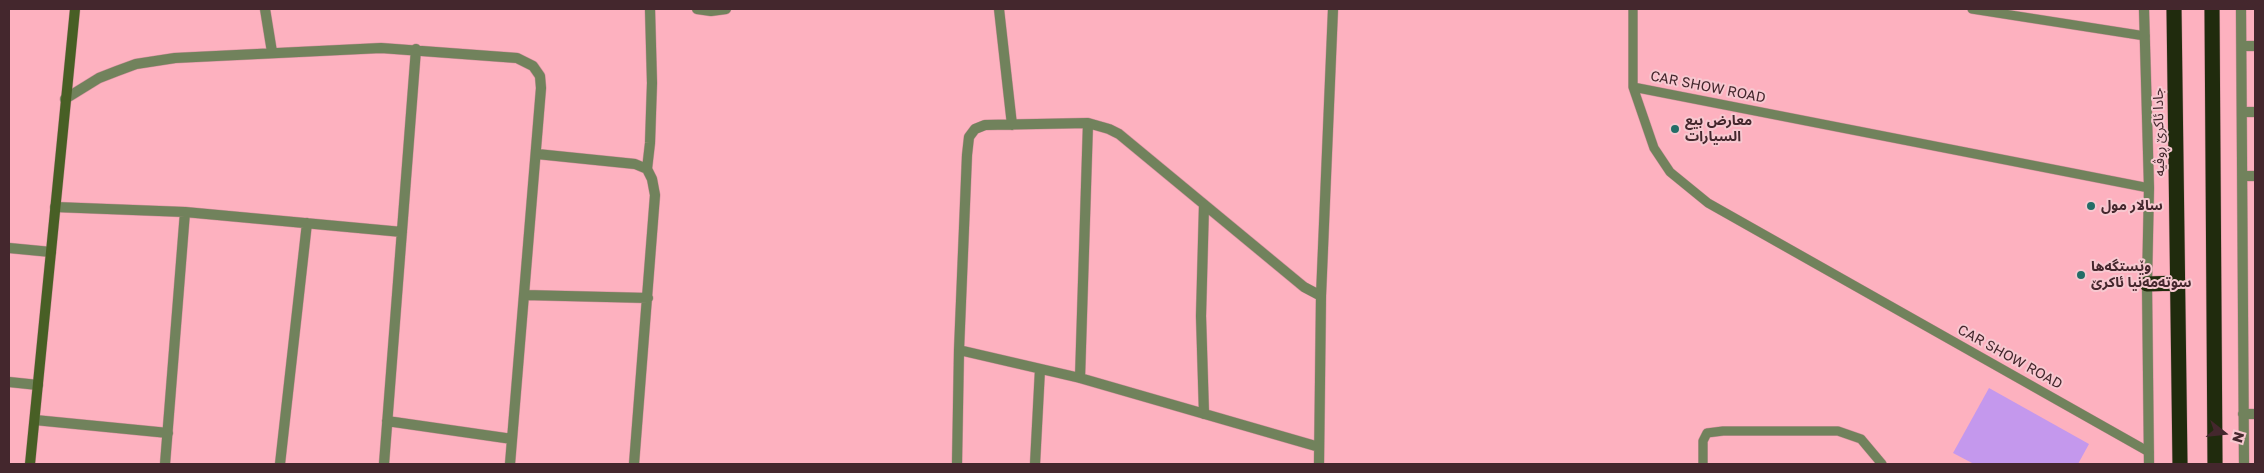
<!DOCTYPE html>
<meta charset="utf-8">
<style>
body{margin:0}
#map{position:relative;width:2264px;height:473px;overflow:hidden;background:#fdb1bf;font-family:"Golos Text",sans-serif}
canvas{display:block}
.frame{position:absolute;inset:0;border:10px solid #44272d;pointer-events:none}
.north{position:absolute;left:2199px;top:408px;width:50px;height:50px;-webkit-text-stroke:4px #f7c8d0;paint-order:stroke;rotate:106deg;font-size:14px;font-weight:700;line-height:20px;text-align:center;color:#44272d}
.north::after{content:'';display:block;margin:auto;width:18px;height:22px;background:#44272d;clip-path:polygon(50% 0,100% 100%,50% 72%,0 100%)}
</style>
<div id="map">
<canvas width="2264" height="473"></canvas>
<div class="frame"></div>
<div class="north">N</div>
</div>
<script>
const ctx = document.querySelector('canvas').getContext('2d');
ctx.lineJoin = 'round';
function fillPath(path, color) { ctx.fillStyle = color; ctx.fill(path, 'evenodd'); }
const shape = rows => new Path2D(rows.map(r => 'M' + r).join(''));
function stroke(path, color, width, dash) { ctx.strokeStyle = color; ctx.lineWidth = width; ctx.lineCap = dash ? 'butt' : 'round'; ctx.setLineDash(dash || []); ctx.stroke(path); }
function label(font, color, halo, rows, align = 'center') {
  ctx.font = font + ' "Golos Text","Noto Sans Arabic",sans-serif'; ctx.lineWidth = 4; ctx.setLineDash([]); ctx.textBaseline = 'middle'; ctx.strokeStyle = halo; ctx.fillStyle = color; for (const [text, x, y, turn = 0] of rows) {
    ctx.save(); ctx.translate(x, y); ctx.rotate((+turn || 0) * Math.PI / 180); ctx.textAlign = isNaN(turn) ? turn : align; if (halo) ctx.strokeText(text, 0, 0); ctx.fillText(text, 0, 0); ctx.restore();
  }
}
fillPath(shape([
 [1989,388,2089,444,2078,464,1974,464,1953,453]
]), '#c498ed');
const lane = shape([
 [1633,9,1633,87,1654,148,1670,172,1708,203,2149,452],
 [1972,9,2145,36],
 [1633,87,2149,188],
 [1703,464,1703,441,1707,433,1723,431,1838,431,1861,439,1882,464]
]);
const street = shape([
 [265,9,272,52],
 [697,9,711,11,726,9],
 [999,9,1012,125],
 [2144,9,2149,188,2147,284,2149,464],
 [2241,9,2244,464],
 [2242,46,2255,46],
 [65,99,99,78,117,71,136,64,175,58,381,48,517,58,533,66,540,76,541,88,510,464],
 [2243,112,2255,112],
 [537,154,635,164,647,169,652,179,655,195,634,464],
 [647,169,650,143,652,83,650,9],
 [2243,176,2255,176],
 [55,207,185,212,402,232],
 [9,248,51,252],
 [524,295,648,298],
 [959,350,1080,378,1319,447],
 [1080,378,1088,123],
 [9,382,38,385],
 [1204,414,1201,316,1204,205],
 [2243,414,2255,414],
 [35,420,168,433],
 [387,421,512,439],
 [165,464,185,212],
 [280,464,307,223],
 [384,464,416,49],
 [957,464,959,350,967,155,969,137,975,129,985,125,1088,123,1109,129,1119,134,1304,287,1321,296],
 [1035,464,1040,369],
 [1319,464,1321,296,1333,9]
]);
const secondary = shape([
 [30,464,75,9]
]);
const highway = shape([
 [2174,9,2180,464],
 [2212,9,2215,464],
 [2147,284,2178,283]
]);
stroke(lane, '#d4939f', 10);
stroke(street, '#d4939f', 11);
stroke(secondary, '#d4939f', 11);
stroke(highway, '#d4939f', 16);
stroke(lane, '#71825c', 9);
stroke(street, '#71825c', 10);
stroke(secondary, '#485f25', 10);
stroke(highway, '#202b0d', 15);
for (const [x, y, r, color] of [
 [1675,129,5,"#246d67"],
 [2091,206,5,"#246d67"],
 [2081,275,5,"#246d67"]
]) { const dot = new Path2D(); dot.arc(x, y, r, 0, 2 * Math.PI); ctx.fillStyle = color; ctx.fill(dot); stroke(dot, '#f7c8d0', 2); }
label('14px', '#44272d', '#f7c8d0', [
 ["CAR SHOW ROAD",1708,87,11],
 ["جادا ئاکرێ ڕوڤیە",2159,132,-91],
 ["CAR SHOW ROAD",2010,357,29]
]);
label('bold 14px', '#44272d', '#f7c8d0', [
 ["معارض بيع",1685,121],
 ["السيارات",1685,137],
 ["سالار مول",2101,206],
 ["وێستگەها",2091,267],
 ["سوتەمەنیا ئاکرێ",2091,283]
], 'left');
</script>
